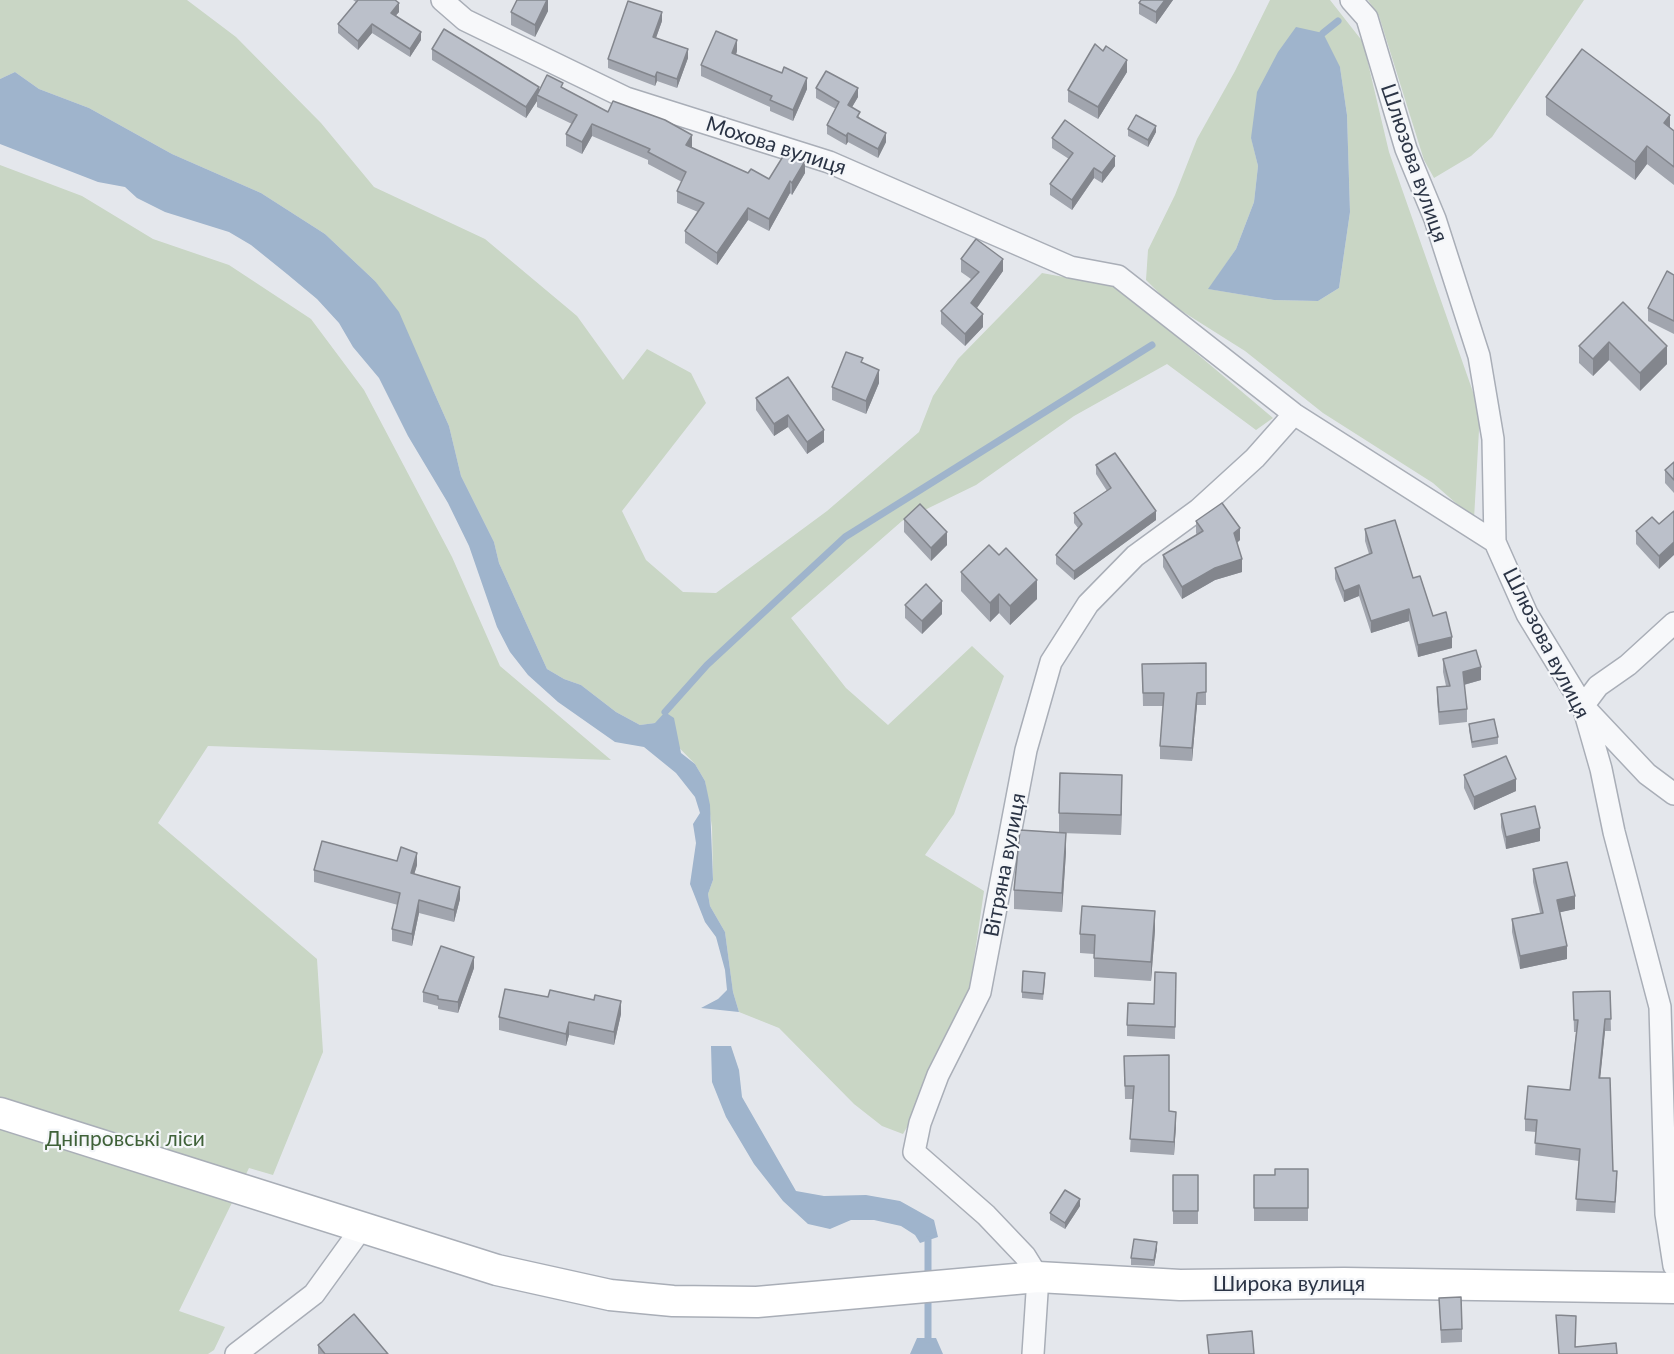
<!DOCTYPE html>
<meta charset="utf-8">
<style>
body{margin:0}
canvas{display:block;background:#e4e7ec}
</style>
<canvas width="1674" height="1354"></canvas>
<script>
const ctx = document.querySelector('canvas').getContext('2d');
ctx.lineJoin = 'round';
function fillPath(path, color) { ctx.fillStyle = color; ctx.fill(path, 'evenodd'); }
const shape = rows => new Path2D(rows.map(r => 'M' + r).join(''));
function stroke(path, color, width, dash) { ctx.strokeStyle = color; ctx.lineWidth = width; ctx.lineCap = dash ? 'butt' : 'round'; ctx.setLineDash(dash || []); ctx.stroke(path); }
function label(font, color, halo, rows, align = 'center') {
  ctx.font = font + ' Lato,sans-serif'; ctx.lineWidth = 4.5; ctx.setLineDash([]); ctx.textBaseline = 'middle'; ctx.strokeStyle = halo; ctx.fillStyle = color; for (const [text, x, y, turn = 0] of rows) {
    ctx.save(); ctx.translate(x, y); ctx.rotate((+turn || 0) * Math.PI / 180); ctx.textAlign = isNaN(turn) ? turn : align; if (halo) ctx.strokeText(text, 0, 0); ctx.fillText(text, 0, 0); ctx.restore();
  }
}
fillPath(shape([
 [0,0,187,0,236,37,321,123,374,187,485,239,577,316,623,380,647,349,691,373,706,403,622,511,646,560,683,592,716,593,827,511,919,432,933,396,958,359,1042,273,1118,287,1273,418,1256,430,1167,364,1074,416,976,485,902,521,791,618,846,688,888,725,972,646,1004,676,954,814,925,855,984,891,970,987,920,1105,903,1134,882,1126,854,1104,779,1028,739,1012,733,992,725,932,710,906,708,894,713,880,712,827,705,781,695,764,655,723,640,725,616,712,581,685,564,679,547,669,499,563,494,542,461,476,449,426,433,390,375,281,325,234,261,193,172,154,89,108,39,89,15,72,0,79],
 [1270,0,1330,0,1363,42,1389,152,1480,412,1474,519,1433,483,1323,413,1245,351,1169,303,1146,280,1148,250,1175,195,1197,139,1235,71],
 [1340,67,1347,115,1350,212,1339,288,1318,301,1274,300,1209,289,1236,249,1254,202,1258,166,1251,137],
 [1368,0,1584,0,1492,137,1471,156,1434,178,1424,160,1379,16],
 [0,165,82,196,153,239,229,265,311,319,364,390,452,557,500,666,611,760,208,746,158,823,317,959,323,1052,273,1175,249,1168,179,1311,225,1327,214,1350,208,1354,0,1354]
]), '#c9d6c5');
fillPath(shape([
 [1296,27,1323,33,1340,67,1347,115,1350,212,1339,288,1318,301,1274,300,1208,289,1236,249,1254,202,1258,166,1251,138,1257,92,1278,52],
 [15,72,39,89,89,108,172,154,261,193,325,234,375,281,399,312,433,390,449,426,461,476,494,542,499,563,547,669,564,679,581,685,616,712,640,725,655,723,665,712,674,718,681,753,695,764,705,781,710,805,713,880,708,894,710,906,725,932,733,992,739,1012,701,1008,718,999,727,990,725,970,716,937,705,922,690,884,696,843,693,824,700,813,695,797,676,773,644,747,615,742,558,702,528,675,510,652,497,627,469,546,448,503,408,436,379,378,353,347,339,323,317,299,287,274,251,245,229,232,165,212,137,198,125,187,98,182,0,144,0,79],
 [711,1046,731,1046,739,1070,742,1097,796,1191,824,1196,866,1195,900,1201,934,1220,938,1237,920,1243,915,1235,901,1226,874,1220,851,1220,830,1229,808,1224,783,1201,754,1164,726,1117,712,1082],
 [917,1338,936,1338,943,1354,910,1354]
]), '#9fb4cc');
stroke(shape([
 [1323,33,1338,21],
 [665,712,707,665,845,537,1152,345],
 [928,1280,928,1240],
 [928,1339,928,1294]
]), '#9fb4cc', 7);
const minor = shape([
 [442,0,465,20,626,98,829,162,1070,267,1118,276,1294,414,1495,542],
 [1351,0,1367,18,1406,149,1435,219,1479,356,1493,439,1495,542,1527,614,1583,706,1601,769,1614,832,1660,1007,1666,1214,1674,1266],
 [1674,623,1628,665,1598,686,1583,706,1647,774,1674,794],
 [236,1354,314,1294,361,1229],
 [1033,1354,1038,1277,1025,1256,986,1215,914,1152,920,1123,938,1075,980,992,1026,750,1051,662,1088,604,1135,556,1198,510,1255,458,1294,414]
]);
const secondary = shape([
 [0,1113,497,1270,610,1295,673,1301,757,1302,1038,1277,1180,1285,1344,1283,1674,1288]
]);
stroke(minor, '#a9aeb7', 24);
stroke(secondary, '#a9aeb7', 33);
stroke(minor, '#f7f8fa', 21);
stroke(secondary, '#fff', 30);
fillPath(shape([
 [353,0,395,0,399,12,396,15,421,40,410,57,372,33,358,50,338,33,338,24,356,2],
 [548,0,548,11,535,37,511,25,511,12],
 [1141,0,1173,0,1156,24,1139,14,1139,3],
 [662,21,656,38,688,58,677,88,657,81,655,86,608,68,608,59],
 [432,49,539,92,563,88,608,112,692,147,692,148,748,173,769,179,805,173,792,195,790,193,769,231,748,220,717,265,685,243,685,231,698,212,677,203,677,191,682,182,648,164,648,160,592,136,582,154,566,146,566,134,572,124,537,107,537,101,526,118,432,60],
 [737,51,736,55,807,89,793,121,770,111,770,107,701,76,701,65],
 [1103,51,1127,72,1098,119,1068,102,1068,90],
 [816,88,858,97,852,107,860,118,886,142,878,158,848,142,846,145,827,134,827,125,836,109,816,98],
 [1546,97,1670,128,1674,131,1674,185,1647,164,1635,180,1546,115],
 [1128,129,1156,132,1148,147,1128,136],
 [1052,138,1115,166,1102,183,1094,178,1072,210,1050,195,1050,184,1069,159,1052,148],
 [961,259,1003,271,977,308,983,327,965,346,941,324,941,311,971,279,961,272],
 [1674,275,1674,334,1648,321,1648,308],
 [1623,302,1667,364,1640,391,1609,360,1593,376,1579,363,1579,346],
 [863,363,879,383,866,414,832,400,832,387],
 [788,377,824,442,807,454,788,427,774,436,756,410,756,398],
 [1674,462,1674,493,1665,483,1665,470],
 [1096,465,1156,520,1074,580,1056,564,1056,555,1078,528,1074,523,1074,513,1107,491,1096,474],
 [1674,511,1659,569,1636,544,1636,531,1659,524],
 [904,519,947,545,931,561,904,532],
 [1196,521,1240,540,1237,543,1242,572,1215,580,1182,599,1163,567,1163,555,1197,535,1196,533],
 [1365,529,1413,578,1433,616,1452,648,1418,657,1409,621,1371,633,1359,596,1344,602,1335,579,1335,568,1369,554,1365,541],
 [961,572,1037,599,1010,625,999,613,990,622,961,591],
 [905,605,942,614,922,634,905,618],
 [1443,659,1481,680,1464,685,1467,709,1467,722,1439,725,1437,700,1437,687,1446,686,1443,672],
 [1206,663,1206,705,1197,705,1192,761,1160,759,1160,746,1163,706,1143,706,1142,664],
 [1469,724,1498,737,1498,744,1472,748,1469,730],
 [1464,775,1516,791,1474,810,1464,788],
 [1122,794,1121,835,1061,833,1066,852,1062,912,1014,909,1014,890,1059,832,1059,813],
 [1501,814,1540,841,1506,849,1501,827],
 [397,861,417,865,414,874,460,899,454,922,419,913,412,946,392,941,392,929,398,905,314,882,314,870],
 [1533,869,1575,909,1560,912,1567,959,1520,969,1512,932,1512,919,1540,913,1533,882],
 [1155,930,1151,981,1094,977,1094,954,1080,953,1080,934],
 [474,968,458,1013,438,1009,438,1006,423,1002,423,992],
 [1176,973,1175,1039,1127,1036,1127,1025,1154,1004],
 [1045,979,1043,1000,1022,998,1022,992],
 [1610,991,1611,1031,1605,1031,1600,1078,1613,1171,1617,1183,1615,1213,1576,1211,1579,1161,1535,1155,1536,1132,1525,1131,1525,1119,1570,1090,1576,1032,1574,1032,1573,992],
 [621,1014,614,1045,569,1035,566,1046,499,1030,499,1017],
 [1124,1056,1169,1111,1176,1124,1174,1155,1130,1152,1133,1099,1125,1099],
 [1308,1169,1308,1221,1254,1221,1254,1175,1275,1175],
 [1173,1175,1198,1175,1198,1224,1173,1224],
 [1080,1206,1065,1229,1050,1220,1050,1213],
 [1157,1249,1154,1266,1131,1265,1131,1258],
 [1439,1298,1462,1329,1462,1342,1441,1343],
 [318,1345,388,1354,318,1354]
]), '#a1a5ae');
fillPath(shape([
 [547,0,548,0,548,11,535,37,535,25],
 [1165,0,1173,0,1156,24,1156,12],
 [399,3,399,12,391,21,391,13],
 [662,12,662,21,653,46,653,37],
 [372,24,372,33,358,50,358,41],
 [421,32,421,40,410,57,410,49],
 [737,40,737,51,732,65,732,53],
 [688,49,688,58,677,88,677,79],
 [1127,60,1127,72,1098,119,1098,107],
 [657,72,657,81,655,86,655,77],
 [807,78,807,89,793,121,793,110],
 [539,87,539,96,537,95,537,101,526,118,526,107],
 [858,88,858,97,848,114,848,105],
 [1670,115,1670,133,1664,123],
 [592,124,592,136,582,154,582,142],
 [1156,126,1156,132,1148,147,1148,140],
 [848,133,848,142,846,145,846,136],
 [886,133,886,142,878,158,878,149],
 [692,135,692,147,686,157,686,145],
 [1647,146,1647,164,1635,180,1635,162],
 [1115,156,1115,166,1102,183,1102,173],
 [805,161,805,173,792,195,792,183],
 [1094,168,1094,178,1072,210,1072,200],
 [790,181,790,193,769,231,769,219],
 [748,208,748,220,717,265,717,253],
 [1003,259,1003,271,971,316,971,303],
 [983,314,983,327,965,346,965,334],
 [1609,342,1609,360,1593,376,1593,359],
 [1667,346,1667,364,1640,391,1640,373],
 [879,370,879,383,866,414,866,401],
 [788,415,788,427,774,436,774,424],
 [824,430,824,442,807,454,807,442],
 [1156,511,1156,520,1074,580,1074,571],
 [1240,528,1240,540,1234,545,1234,533],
 [947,532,947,545,931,561,931,548],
 [1674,542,1674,555,1659,569,1659,556],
 [1242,559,1242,572,1215,580,1182,599,1182,587,1215,568],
 [1037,580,1037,599,1010,625,1010,606],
 [1359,585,1359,596,1344,602,1344,591],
 [999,594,999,613,990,622,990,603],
 [942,601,942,614,922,634,922,621],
 [1409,609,1409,621,1371,633,1371,621],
 [1452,637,1452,648,1418,657,1418,645],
 [1481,667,1481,680,1463,685,1463,672],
 [1197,693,1197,705,1192,761,1192,748],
 [1122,775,1122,794,1121,835,1121,815],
 [1516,779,1516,791,1474,810,1474,797],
 [1540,828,1540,841,1506,849,1506,837],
 [1066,833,1066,852,1062,912,1062,893],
 [417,853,417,865,411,885,411,873],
 [460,887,460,899,454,922,454,910],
 [1575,896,1575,909,1557,913,1557,900],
 [419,900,419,913,412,946,412,934],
 [1155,911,1155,930,1151,981,1151,962],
 [1567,946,1567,959,1520,969,1520,956],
 [474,957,474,968,458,1013,458,1002],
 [621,1001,621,1014,614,1045,614,1032],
 [1605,1019,1605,1031,1599,1090,1599,1078],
 [569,1022,569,1035,566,1046,566,1034],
 [1176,1112,1176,1124,1174,1155,1174,1142],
 [1080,1199,1080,1206,1065,1229,1065,1223],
 [1157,1242,1157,1249,1154,1266,1154,1260]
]), '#83868d');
const building = shape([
 [358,0,395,0,399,3,391,13,421,32,410,49,372,24,358,41,338,24,358,0],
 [517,0,547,0,535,25,511,12,517,0],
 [1141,0,1165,0,1156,12,1139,3,1141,0],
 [628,1,662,12,653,37,688,49,677,79,657,72,655,77,608,59,628,1],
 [444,29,539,87,526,107,432,49,444,29],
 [716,31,737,40,732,53,782,73,784,67,807,78,793,110,770,100,772,96,701,65,716,31],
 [1095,44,1103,51,1106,46,1127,60,1098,107,1068,90,1095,44],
 [1582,49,1670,115,1664,123,1674,131,1674,167,1647,146,1635,162,1546,97,1582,49],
 [826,71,858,88,848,105,860,112,857,117,886,133,878,149,848,133,846,136,827,125,839,102,816,88,826,71],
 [547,75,563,83,561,87,608,112,613,101,665,120,692,135,686,145,748,173,751,169,769,179,787,150,805,161,792,183,790,181,769,219,748,208,717,253,685,231,704,203,677,191,686,172,648,152,650,149,592,124,582,142,566,134,577,115,537,95,547,75],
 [1136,115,1156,126,1148,140,1128,129,1136,115],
 [1065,120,1115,156,1102,173,1094,168,1072,200,1050,184,1073,153,1052,138,1065,120],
 [976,239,1003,259,971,303,983,314,965,334,941,311,979,272,961,259,976,239],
 [1667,271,1674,275,1674,321,1648,308,1667,271],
 [1623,302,1667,346,1640,373,1609,342,1593,359,1579,346,1623,302],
 [846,352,863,358,861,362,879,370,866,401,832,387,846,352],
 [788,377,824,430,807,442,788,415,774,424,756,398,788,377],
 [1115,453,1156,511,1074,571,1056,555,1082,524,1074,513,1111,488,1096,465,1115,453],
 [1674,462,1674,480,1665,470,1674,462],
 [1222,503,1240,528,1234,533,1242,559,1215,568,1182,587,1163,555,1203,531,1196,521,1222,503],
 [920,504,947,532,931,548,904,519,920,504],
 [1674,511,1674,542,1659,556,1636,531,1652,517,1659,524,1674,511],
 [1395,520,1413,578,1420,576,1433,616,1446,612,1452,637,1418,645,1409,609,1371,621,1359,585,1344,591,1335,568,1372,553,1365,529,1395,520],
 [989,545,999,555,1006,548,1037,580,1010,606,999,594,990,603,961,572,989,545],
 [926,584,942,601,922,621,905,605,926,584],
 [1476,650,1481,667,1463,672,1467,709,1439,712,1437,687,1450,686,1443,659,1476,650],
 [1206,663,1206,692,1197,693,1192,748,1160,746,1164,693,1143,693,1142,664,1206,663],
 [1494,719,1498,737,1472,742,1469,724,1494,719],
 [1506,756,1516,779,1474,797,1464,775,1506,756],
 [1060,773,1122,775,1121,815,1059,813,1060,773],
 [1535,806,1540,828,1506,837,1501,814,1535,806],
 [1020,830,1066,833,1062,893,1014,890,1020,830],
 [322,841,397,861,401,847,417,853,411,873,460,887,454,910,419,900,412,934,392,929,400,893,314,870,322,841],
 [1567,862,1575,896,1557,900,1567,946,1520,956,1512,919,1543,913,1533,869,1567,862],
 [1082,906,1155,911,1151,962,1094,958,1095,935,1080,934,1082,906],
 [441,946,474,957,458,1002,438,999,438,996,423,992,441,946],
 [1023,971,1045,973,1043,994,1022,992,1023,971],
 [1155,972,1176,973,1175,1027,1127,1025,1128,1003,1154,1004,1155,972],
 [505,989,548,997,550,990,594,1000,595,995,621,1001,614,1032,569,1022,566,1034,499,1017,505,989],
 [1610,991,1611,1019,1605,1019,1599,1078,1610,1078,1613,1171,1617,1171,1615,1202,1576,1199,1580,1149,1535,1143,1537,1120,1525,1119,1528,1086,1570,1090,1578,1020,1574,1020,1573,992,1610,991],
 [1169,1055,1169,1111,1176,1112,1174,1142,1130,1139,1134,1086,1125,1086,1124,1056,1169,1055],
 [1275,1169,1308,1169,1308,1208,1254,1208,1254,1175,1275,1175,1275,1169],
 [1173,1175,1198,1175,1198,1211,1173,1211,1173,1175],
 [1065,1190,1080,1199,1065,1223,1050,1213,1065,1190],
 [1134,1239,1157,1242,1154,1260,1131,1258,1134,1239],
 [1461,1297,1462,1329,1441,1330,1439,1298,1461,1297],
 [354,1314,388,1354,325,1354,318,1345,354,1314],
 [1556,1315,1576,1316,1575,1347,1616,1343,1617,1354,1559,1354,1556,1315],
 [1252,1331,1254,1354,1209,1354,1207,1335,1252,1331]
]);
fillPath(building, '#bbc0ca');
stroke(building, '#83868d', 1.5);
label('21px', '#2b3445', '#f4f6f9', [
 ["Мохова вулиця",776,146,18],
 ["Шлюзова вулиця",1414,163,71],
 ["Шлюзова вулиця",1546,643,63],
 ["Вітряна вулиця",1005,865,-79],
 ["Широка вулиця",1289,1284]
]);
label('21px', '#3f6138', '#f4f6f9', [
 ["Дніпровські ліси",125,1139]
]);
</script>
